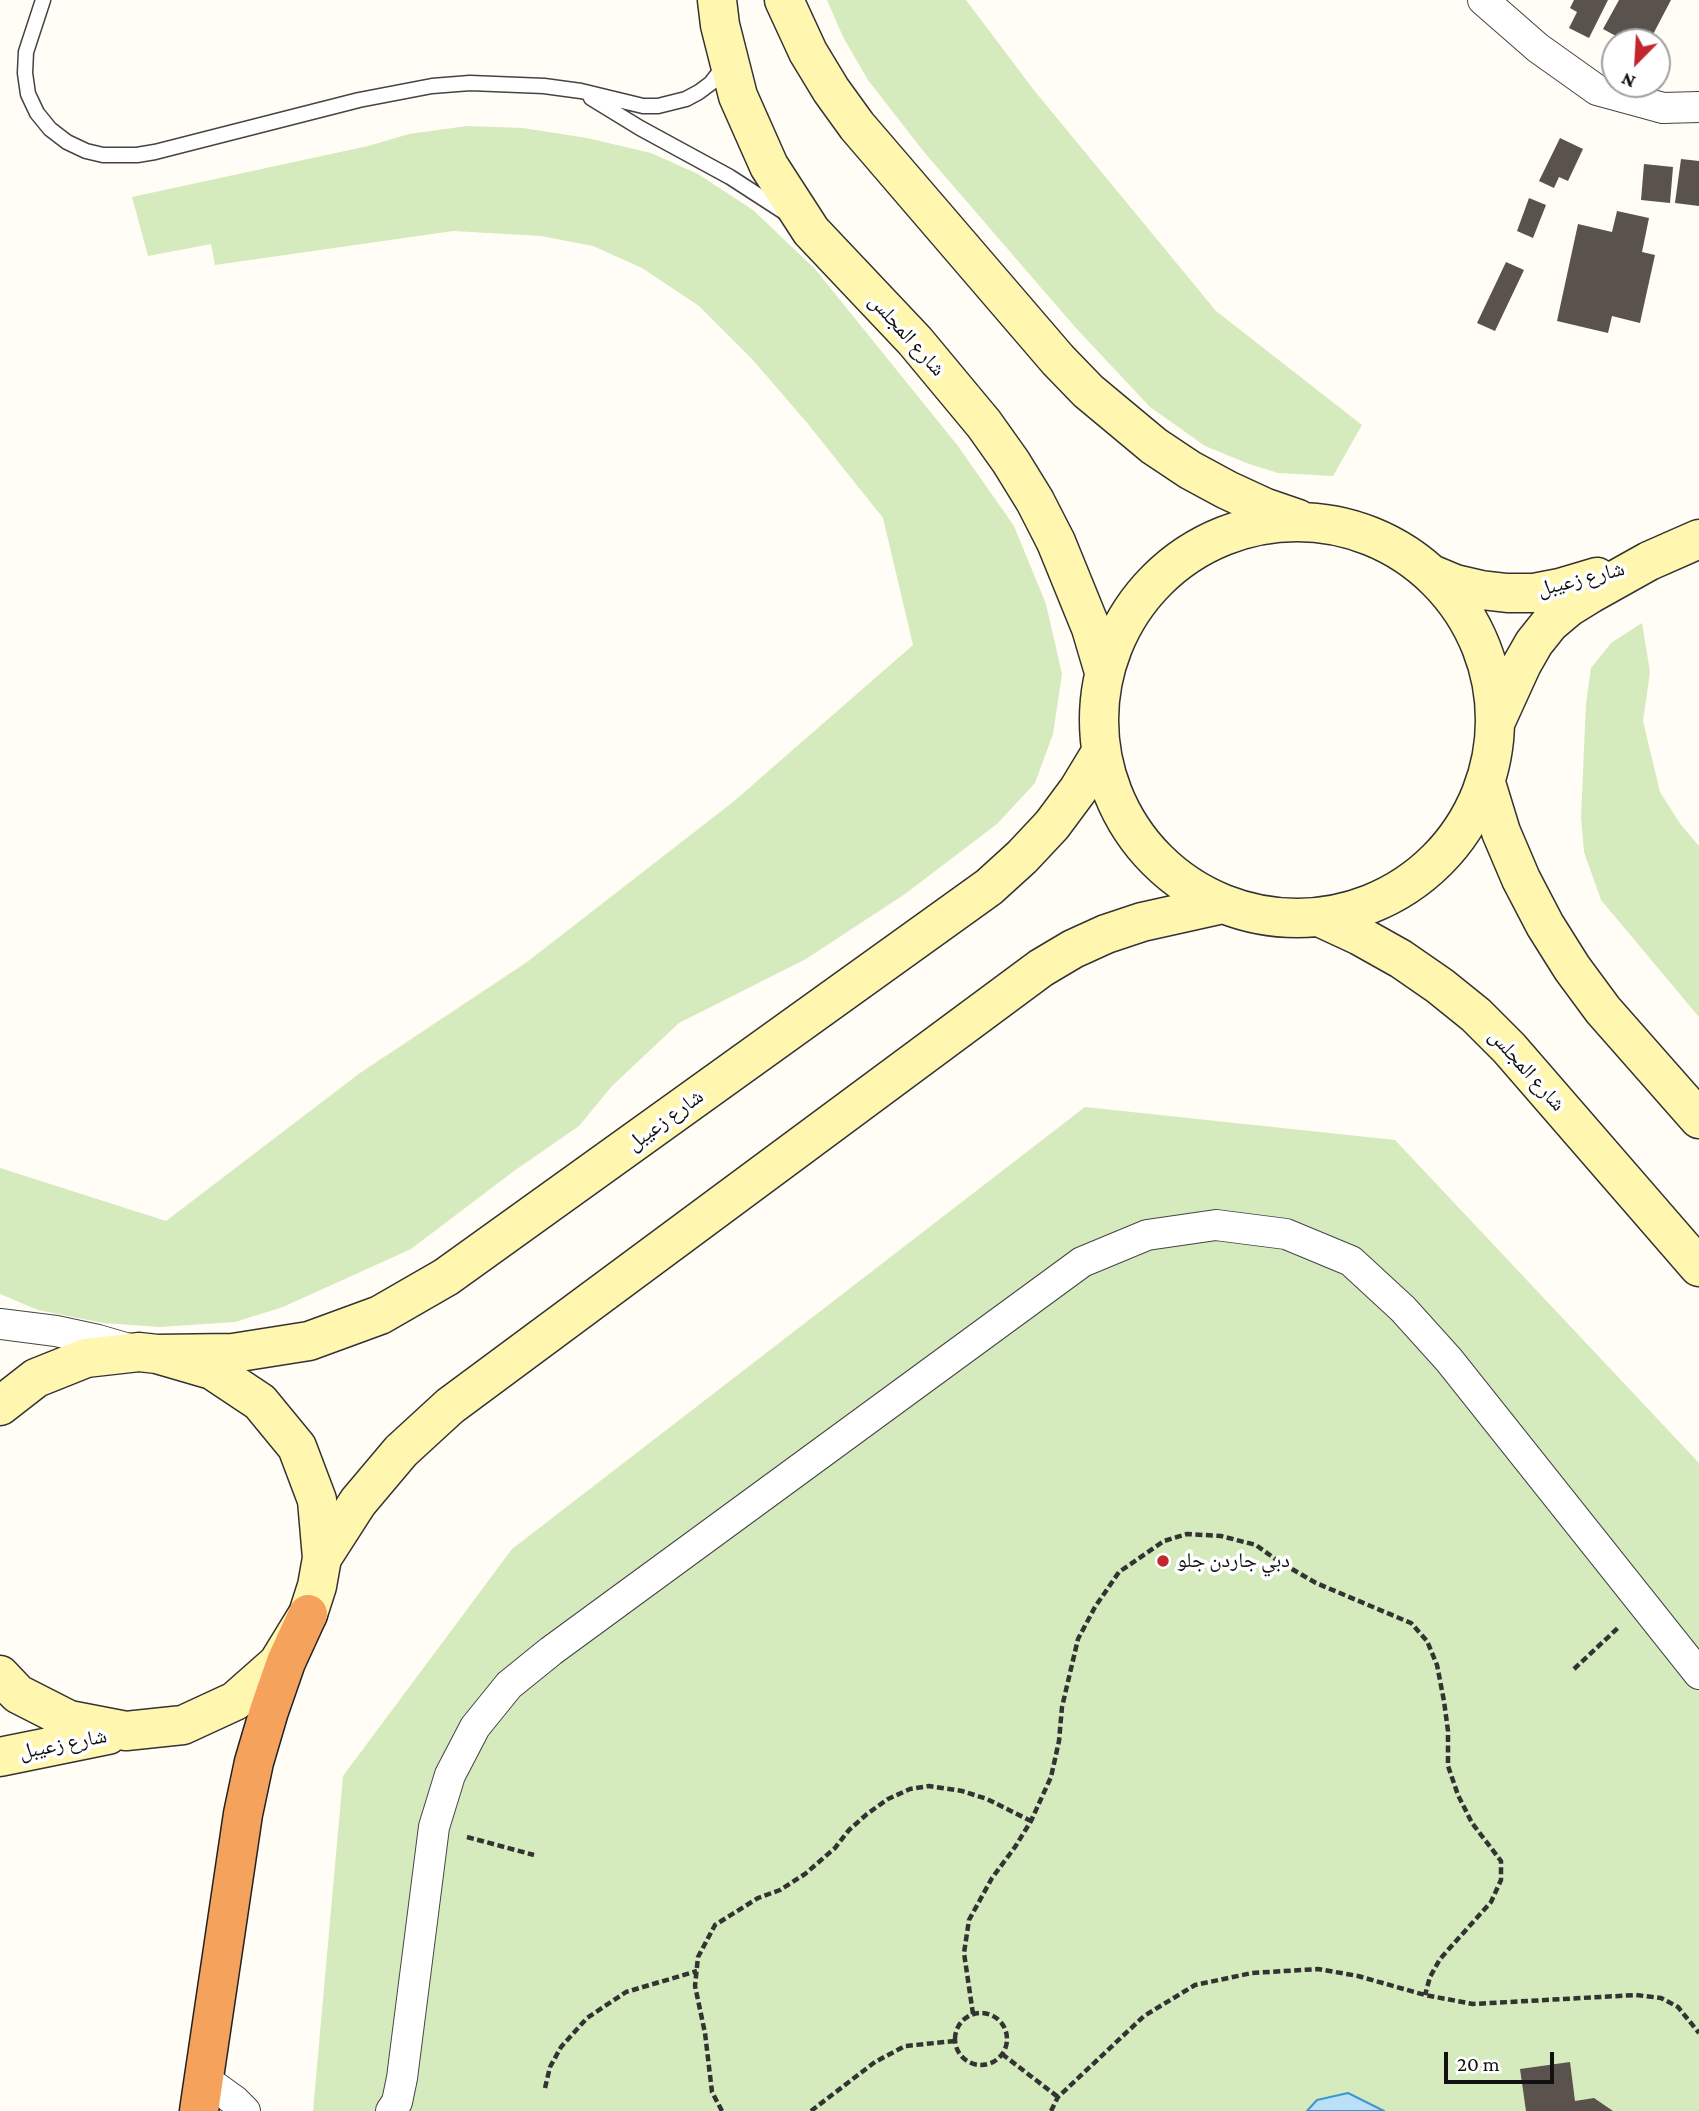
<!DOCTYPE html>
<meta charset="utf-8">
<style>
body{margin:0}
#map{position:relative;width:1699px;height:2111px;overflow:hidden;background:#fffdf5;font-family:"Crimson Pro",serif}
canvas{display:block}
.north{position:absolute;left:1601px;top:28px;width:70px;height:70px;box-sizing:border-box;background:#fff;border:2px solid #a0a0a0;border-radius:50%;rotate:204deg;font-size:19px;font-weight:700;line-height:28px;text-align:center;color:#111}
.north::after{content:'';display:block;margin:auto;width:24px;height:32px;background:#c4262e;clip-path:polygon(50% 0,100% 100%,50% 72%,0 100%)}
.scale{position:absolute;left:1444px;top:2052px;width:110px;height:32px;box-sizing:border-box;border:4px solid #111;border-top:0;padding-left:9px;font-size:21px;line-height:24px;white-space:nowrap;color:#111;-webkit-text-stroke:5px #fff;paint-order:stroke}
</style>
<div id="map">
<canvas width="1699" height="2111"></canvas>
<div class="north">N</div>
<div class="scale">20 m</div>
</div>
<script>
const ctx = document.querySelector('canvas').getContext('2d');
ctx.lineJoin = 'round';
function fillPath(path, color) { ctx.fillStyle = color; ctx.fill(path, 'evenodd'); }
const shape = rows => new Path2D(rows.map(r => 'M' + r).join(''));
function stroke(path, color, width, dash) { ctx.strokeStyle = color; ctx.lineWidth = width; ctx.lineCap = dash ? 'butt' : 'round'; ctx.setLineDash(dash || []); ctx.stroke(path); }
function label(font, color, halo, rows, align = 'center') {
  ctx.font = font + ' "Crimson Pro","Noto Naskh Arabic",serif'; ctx.lineWidth = 7; ctx.setLineDash([]); ctx.textBaseline = 'middle'; ctx.strokeStyle = halo; ctx.fillStyle = color; for (const [text, x, y, turn = 0] of rows) {
    ctx.save(); ctx.translate(x, y); ctx.rotate((+turn || 0) * Math.PI / 180); ctx.textAlign = isNaN(turn) ? turn : align; if (halo) ctx.strokeText(text, 0, 0); ctx.fillText(text, 0, 0); ctx.restore();
  }
}
fillPath(shape([
 [827,0,966,0,1033,89,1216,311,1362,425,1333,476,1278,473,1249,464,1205,446,1150,407,1075,327,924,152,868,80,843,37],
 [467,126,523,128,587,138,651,153,698,174,753,210,815,269,958,446,1014,526,1046,604,1062,674,1053,734,1035,783,997,824,905,894,806,959,679,1023,612,1086,579,1126,514,1171,411,1249,283,1307,235,1322,160,1327,103,1323,38,1310,0,1294,0,1168,166,1221,360,1073,527,962,733,802,913,645,883,518,808,424,752,359,699,306,642,268,593,246,541,236,453,231,215,265,211,244,148,256,132,197,368,146,409,134],
 [1642,623,1650,672,1643,721,1660,792,1681,825,1699,846,1699,1017,1601,900,1584,852,1581,817,1586,704,1591,668,1611,643],
 [1085,1107,1395,1140,1699,1463,1699,2111,313,2111,343,1776,512,1549]
]), '#d5ebbd');
const water = shape([
 [1348,2093,1384,2111,1307,2111,1317,2100,1348,2093]
]);
fillPath(water, '#b9e0f7');
stroke(water, '#3f96cf', 2);
fillPath(shape([
 [1574,0,1608,0,1589,38,1569,28,1577,12,1570,8],
 [1619,0,1671,0,1649,42,1627,42,1603,29],
 [1560,138,1583,149,1568,181,1559,177,1554,188,1539,181],
 [1681,159,1699,161,1699,206,1675,203],
 [1644,164,1673,167,1670,203,1641,200],
 [1529,198,1546,205,1533,238,1517,231],
 [1617,211,1649,218,1642,252,1655,255,1640,323,1612,316,1608,333,1557,321,1578,224,1612,232],
 [1506,262,1524,270,1495,331,1477,323],
 [1570,2062,1575,2101,1594,2098,1613,2111,1526,2111,1520,2069]
]), '#5a524d');
const lane = shape([
 [43,0,26,52,25,73,28,94,37,113,50,129,67,142,86,151,103,155,137,155,155,152,359,100,432,86,470,83,544,86,581,91,643,106,658,106,686,99,699,92,711,83,724,66],
 [591,98,640,128,730,177,784,212]
]);
const street = shape([
 [1483,0,1538,48,1597,90,1663,108,1699,107],
 [0,1324,56,1331,98,1340,129,1349],
 [203,2078,235,2101,245,2111],
 [391,2111,397,2102,402,2078,434,1827,450,1775,475,1727,509,1685,551,1651,1082,1262,1147,1235,1216,1225,1286,1234,1351,1261,1403,1309,1449,1360,1699,1674]
]);
const secondary = shape([
 [717,0,720,25,738,96,769,166,811,231,915,341,984,424,1011,462,1035,501,1056,542,1091,628,1104,672],
 [784,0,808,52,831,90,857,126,1058,360,1088,391,1154,446,1190,470,1227,490,1266,508,1298,519],
 '1099 720a198 198 0 1 1 396 0a198 198 0 1 1-396 0Z',
 [1431,574,1455,584,1481,590,1507,593,1534,593,1560,588,1597,577],
 [1496,721,1522,664,1534,643,1550,623,1569,607,1590,594,1649,561,1699,539],
 [1486,783,1501,832,1521,879,1545,925,1572,968,1603,1010,1699,1119],
 [1319,917,1360,936,1401,959,1440,986,1476,1015,1509,1048,1699,1267],
 [157,1354,233,1353,309,1341,380,1315,446,1277,989,887,1022,857,1052,825,1078,790,1101,752],
 [0,1406,36,1378,86,1358,139,1352,157,1354,212,1370,260,1402,297,1447,317,1500,322,1558,317,1586,308,1614,278,1663,235,1701,183,1725,126,1731,69,1720,18,1694,0,1675],
 [322,1558,358,1502,401,1451,450,1406,1041,968,1073,949,1106,934,1142,922,1223,904],
 [0,1757,108,1735]
]);
const highway = shape([
 [199,2111,243,1814,254,1762,269,1711,286,1662,308,1614]
]);
stroke(lane, '#444', 17);
stroke(street, '#444', 32);
stroke(secondary, '#333', 41);
stroke(highway, '#222', 41);
stroke(shape([
 [1574,1669,1620,1626],
 [467,1837,534,1855],
 '955 2039a26 26 0 1 1 52 0a26 26 0 1 1-52 0Z',
 [973,2014,964,1953,969,1920,992,1878,1015,1847,1031,1821,1051,1777,1059,1741,1062,1707,1078,1639,1095,1607,1119,1572,1164,1541,1187,1534,1221,1536,1256,1545,1278,1561,1316,1583,1411,1623,1427,1641,1437,1665,1444,1701,1448,1731,1448,1766,1458,1795,1472,1823,1501,1861,1501,1880,1491,1902,1440,1959,1430,1977,1425,1995],
 [1002,2054,1058,2097],
 [545,2088,550,2067,561,2047,587,2018,626,1992,697,1971],
 [722,2111,712,2092,705,2033,695,1986,698,1957,715,1925,758,1898,780,1890,805,1874,835,1848,849,1830,867,1814,888,1799,910,1789,929,1786,962,1791,987,1799,1031,1821],
 [811,2111,875,2062,905,2046,955,2041],
 [1051,2111,1058,2097,1144,2016,1195,1985,1252,1973,1318,1969,1358,1976,1425,1995,1473,2004,1636,1995,1661,1998,1678,2007,1699,2033]
]), '#333', 4.5, [7, 3.5]);
stroke(lane, '#fff', 14);
stroke(street, '#fff', 30);
stroke(secondary, '#fff6b0', 38);
stroke(highway, '#f5a25d', 38);
for (const [x, y, r, color] of [
 [1163,1561,7,"#c4262e"]
]) { const dot = new Path2D(); dot.arc(x, y, r, 0, 2 * Math.PI); ctx.fillStyle = color; ctx.fill(dot); stroke(dot, '#fff', 2.5); }
label('21px', '#111', '#fff', [
 ["شارع المجلس",907,335,48],
 ["شارع زعيبل",1581,579,-14],
 ["شارع المجلس",1527,1070,48],
 ["شارع زعيبل",665,1120,-36],
 ["شارع زعيبل",63,1744,-11]
]);
label('21px', '#111', '#fff', [
 ["دبي جاردن جلو",1177,1561]
], 'left');
</script>
